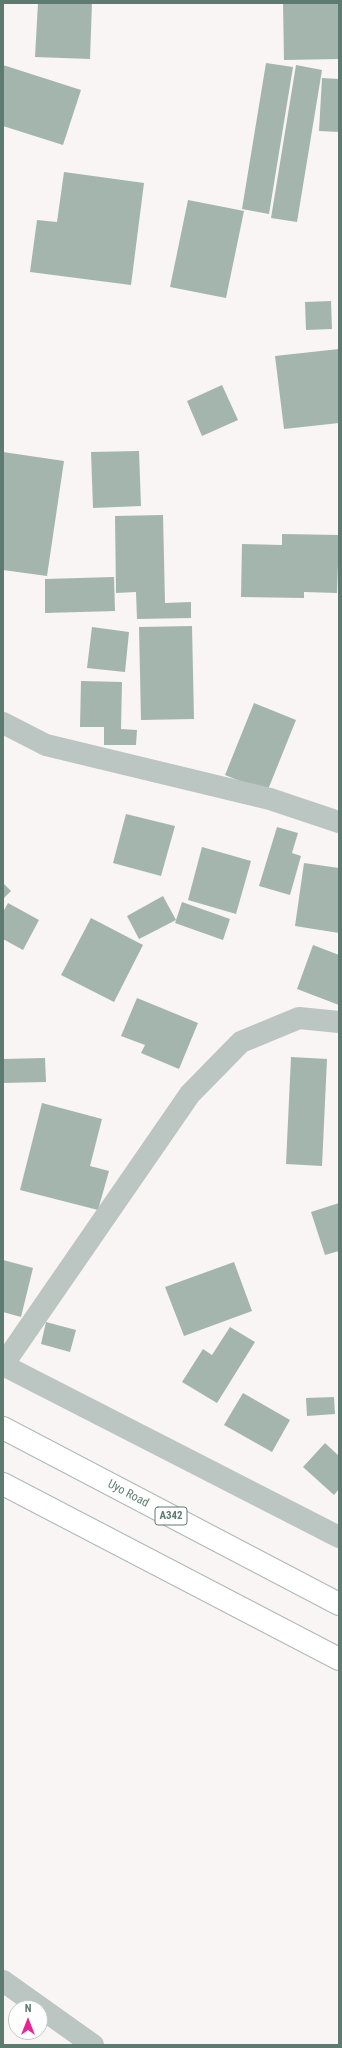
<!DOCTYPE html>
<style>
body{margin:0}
#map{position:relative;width:342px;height:2048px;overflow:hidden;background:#f8f5f4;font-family:"Roboto Condensed",sans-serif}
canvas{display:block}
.frame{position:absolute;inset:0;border:4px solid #5d7b70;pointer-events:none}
.north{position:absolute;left:8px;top:2000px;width:40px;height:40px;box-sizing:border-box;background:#fff;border:1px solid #becac6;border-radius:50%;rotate:0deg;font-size:11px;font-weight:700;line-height:16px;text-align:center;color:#5d7b70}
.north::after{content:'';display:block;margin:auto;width:14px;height:18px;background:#ea2298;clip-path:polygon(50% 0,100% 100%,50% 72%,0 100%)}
</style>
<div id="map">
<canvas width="342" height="2048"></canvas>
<div class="frame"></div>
<div class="north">N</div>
</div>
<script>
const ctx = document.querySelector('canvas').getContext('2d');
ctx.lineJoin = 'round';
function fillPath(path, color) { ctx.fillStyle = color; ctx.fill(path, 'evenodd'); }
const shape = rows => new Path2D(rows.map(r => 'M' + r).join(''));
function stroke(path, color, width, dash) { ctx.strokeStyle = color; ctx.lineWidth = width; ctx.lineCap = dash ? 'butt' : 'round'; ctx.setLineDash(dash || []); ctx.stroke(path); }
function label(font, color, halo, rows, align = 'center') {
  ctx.font = font + ' "Roboto Condensed",sans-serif'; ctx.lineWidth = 4; ctx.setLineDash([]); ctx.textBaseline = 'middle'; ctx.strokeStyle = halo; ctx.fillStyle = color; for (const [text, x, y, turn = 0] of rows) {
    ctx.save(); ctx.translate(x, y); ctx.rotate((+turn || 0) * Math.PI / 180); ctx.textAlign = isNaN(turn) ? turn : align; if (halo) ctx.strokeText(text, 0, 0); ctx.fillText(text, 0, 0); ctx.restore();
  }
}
fillPath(shape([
 [38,3,92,3,90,59,35,57],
 [283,3,339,3,339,59,284,60],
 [266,63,293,67,269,214,242,209],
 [3,65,81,90,63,145,3,126],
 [296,65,322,70,297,222,271,218],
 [322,78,339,79,339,132,319,131],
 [64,172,144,183,131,285,30,272,37,220,57,222],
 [188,200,244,211,226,298,170,287],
 [331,301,332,329,306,330,305,302],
 [339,349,339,423,284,429,275,356],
 [222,385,238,420,202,436,187,401],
 [139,451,141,506,93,508,91,452],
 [3,452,64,461,47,576,3,570],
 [163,515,165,603,191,602,191,618,137,619,136,592,116,593,115,516],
 [282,534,339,535,337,593,304,592,304,598,241,597,242,544,282,545],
 [114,577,115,611,45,613,45,579],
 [192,626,194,719,141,720,139,627],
 [92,627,129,632,125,672,87,668],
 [81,681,122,682,121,729,137,730,136,745,104,745,104,727,80,727],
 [254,703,296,720,267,792,225,775],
 [126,814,175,826,161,876,113,863],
 [277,827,298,833,292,853,301,856,290,895,259,886],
 [202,847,251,861,236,914,188,900],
 [304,863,339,868,339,933,295,926],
 [3,883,11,891,3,899],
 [163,896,176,920,139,939,127,916],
 [182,902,230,919,223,940,175,923],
 [8,903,39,920,23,950,3,939,3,912],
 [91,918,143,945,114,1002,61,975],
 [313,945,339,955,339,1005,297,989],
 [137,998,198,1023,179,1069,141,1053,145,1045,121,1036],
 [291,1057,327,1059,322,1166,286,1164],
 [45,1058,46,1082,3,1083,3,1059],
 [42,1103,102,1119,90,1166,109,1171,98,1210,20,1190],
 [339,1203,339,1251,325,1255,311,1212],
 [3,1260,33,1268,21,1317,3,1312],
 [234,1262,252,1311,184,1336,165,1287],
 [46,1322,76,1330,70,1352,41,1344],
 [230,1327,255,1342,217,1403,182,1382,203,1349,212,1355],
 [243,1393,290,1420,272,1452,224,1425],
 [334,1397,335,1414,307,1416,306,1398],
 [325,1443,339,1456,339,1489,334,1495,303,1467]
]), '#a4b5ae');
const highway = shape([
 [3,1428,339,1604],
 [3,1484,339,1659]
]);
stroke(highway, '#afb9b5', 24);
stroke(shape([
 [3,723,46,745,270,799,339,822],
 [3,1365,190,1094,241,1042,299,1018,339,1022],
 [3,1365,339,1537],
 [3,1981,93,2045]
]), '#bbc5c1', 22);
stroke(highway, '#fff', 22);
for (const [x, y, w] of [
 [171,1516,32]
]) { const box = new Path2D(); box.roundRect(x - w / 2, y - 9, w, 18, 3); ctx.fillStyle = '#fff'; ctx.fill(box); stroke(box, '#5d7b70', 1); }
label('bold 11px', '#5d7b70', null, [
 ["A342",171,1516]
]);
label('12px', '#5d7b70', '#fff', [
 ["Uyo Road",128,1494,28]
]);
</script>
